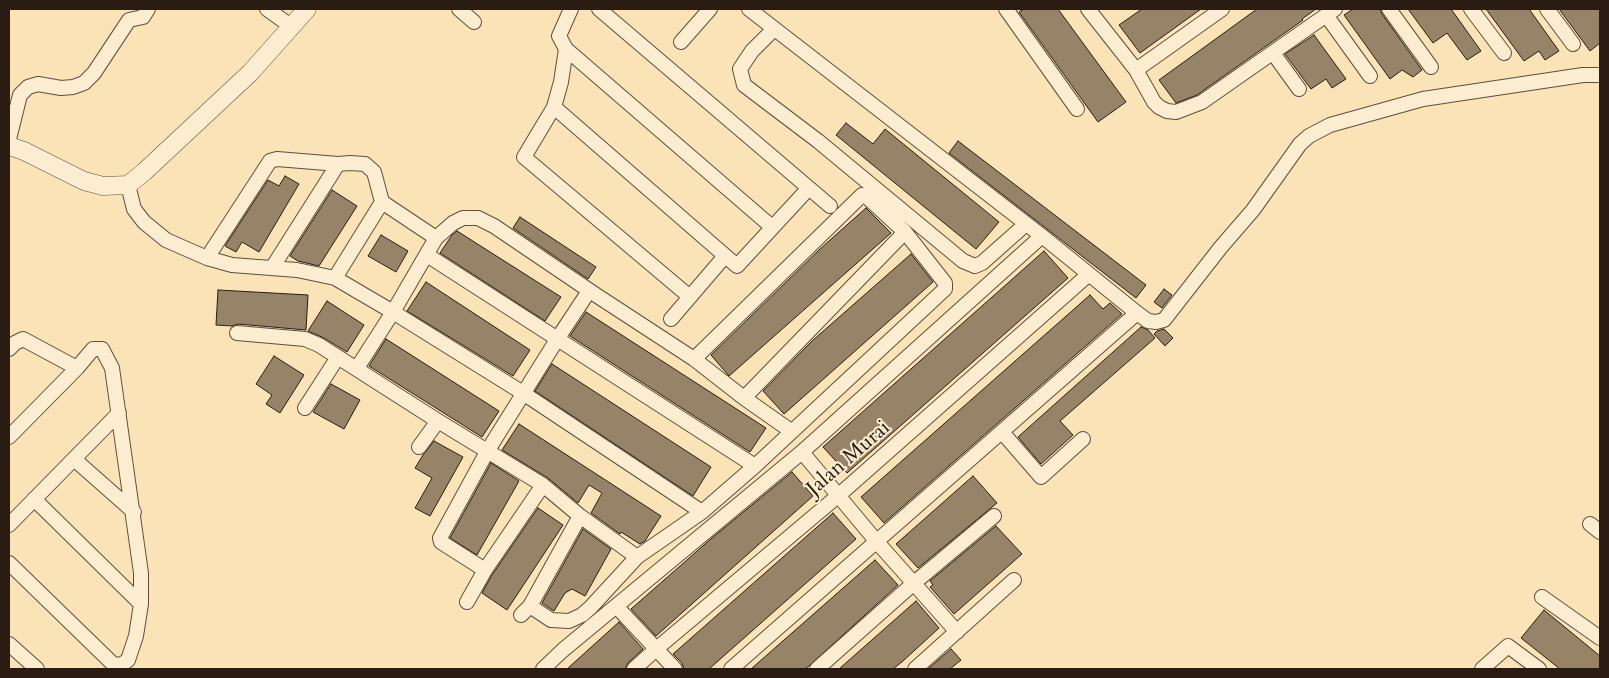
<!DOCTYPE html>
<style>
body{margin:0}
#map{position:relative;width:1609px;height:678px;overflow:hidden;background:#fbe3b8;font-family:Cardo,serif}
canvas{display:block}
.frame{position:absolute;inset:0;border:10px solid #2a1c12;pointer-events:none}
</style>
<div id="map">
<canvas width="1609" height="678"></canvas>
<div class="frame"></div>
</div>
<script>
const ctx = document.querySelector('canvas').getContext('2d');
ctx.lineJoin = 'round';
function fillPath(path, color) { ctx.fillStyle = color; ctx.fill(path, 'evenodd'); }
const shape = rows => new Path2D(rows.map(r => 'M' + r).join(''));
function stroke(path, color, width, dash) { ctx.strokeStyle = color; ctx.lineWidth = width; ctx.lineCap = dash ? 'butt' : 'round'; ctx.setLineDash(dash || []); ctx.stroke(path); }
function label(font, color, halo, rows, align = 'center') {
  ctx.font = font + ' Cardo,serif'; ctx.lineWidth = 4; ctx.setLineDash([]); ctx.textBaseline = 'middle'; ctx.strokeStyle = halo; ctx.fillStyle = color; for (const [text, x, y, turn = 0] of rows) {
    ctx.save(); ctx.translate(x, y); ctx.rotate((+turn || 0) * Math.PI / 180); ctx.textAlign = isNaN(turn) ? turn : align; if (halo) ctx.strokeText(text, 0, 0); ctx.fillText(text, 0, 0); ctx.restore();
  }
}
const building = shape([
 [1024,9,1058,9,1126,102,1098,122,1019,12,1024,9],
 [1142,9,1201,9,1140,53,1119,25,1142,9],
 [1257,9,1316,9,1302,19,1303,20,1197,95,1176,103,1159,80,1257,9],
 [1353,9,1380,9,1382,14,1422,70,1413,77,1402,70,1390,79,1344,15,1353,9],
 [1408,9,1451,9,1481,51,1467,60,1447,33,1433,43,1408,9],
 [1486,9,1529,9,1559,51,1545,60,1539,51,1524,61,1486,9],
 [1559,9,1600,9,1600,43,1590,51,1559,9],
 [1314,35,1346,79,1332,88,1326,79,1311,89,1285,54,1314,35],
 [846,123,873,144,885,129,999,222,976,249,836,135,846,123],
 [958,141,1146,285,1136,298,949,153,958,141],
 [285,176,299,184,259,252,242,242,236,252,225,246,268,180,279,186,285,176],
 [332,190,357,206,319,266,298,261,290,256,332,190],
 [866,208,891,233,729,376,711,355,820,249,866,208],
 [520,217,596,267,588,279,513,228,520,217],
 [457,231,561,297,545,321,440,253,452,235,457,231],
 [381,235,408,251,396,272,368,256,381,235],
 [1044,251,1068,278,847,473,823,447,1044,251],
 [911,254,933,282,784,414,763,391,812,341,911,254],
 [426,282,530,350,513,376,407,311,426,282],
 [1164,289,1172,295,1162,308,1154,302,1164,289],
 [218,290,308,295,306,330,238,324,232,326,216,325,218,290],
 [1090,295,1103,309,1110,303,1122,314,884,523,861,497,1090,295],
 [327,301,364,325,347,352,324,338,308,331,327,301],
 [586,312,766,428,750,452,570,336,586,312],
 [1141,327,1148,330,1155,338,1060,421,1073,435,1041,464,1018,437,1141,327],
 [1164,329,1173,338,1165,346,1154,334,1157,331,1164,329],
 [386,339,499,411,482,437,369,366,386,339],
 [274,356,304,375,280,413,266,404,272,395,256,384,274,356],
 [552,364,711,467,693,496,535,391,552,364],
 [331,384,360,400,344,429,313,412,331,384],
 [519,424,661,516,645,541,640,544,621,532,620,534,591,513,602,493,589,485,578,503,548,478,502,450,519,424],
 [434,441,463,457,430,516,415,508,432,478,415,468,423,455,434,441],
 [491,463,519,481,477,555,450,538,491,463],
 [792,472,813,496,656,636,631,609,712,538,792,472],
 [973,476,997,503,918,568,896,544,973,476],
 [538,508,563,525,507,610,482,593,492,575,538,508],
 [833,513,856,539,709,669,684,669,682,663,673,654,833,513],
 [996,526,1022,554,954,614,930,587,933,585,930,581,996,526],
 [583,529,611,549,585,596,572,589,565,593,554,611,542,603,583,529],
 [875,560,898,585,809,666,805,669,751,669,875,560],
 [916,601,939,628,903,661,893,669,839,669,916,601],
 [1544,610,1600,656,1600,669,1560,669,1521,638,1544,610],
 [619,622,643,649,628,663,625,669,567,669,619,622],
 [951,649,961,660,950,669,928,669,951,649]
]);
fillPath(building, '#978368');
stroke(building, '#2a1c12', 1);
const minor = shape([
 [267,9,288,24,299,19],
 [459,9,474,22],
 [571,9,559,36,566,49,561,82,554,107,524,157,690,297],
 [599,9,830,206],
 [749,9,1042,236,1137,313,1148,321,1156,322,1164,320,1221,247,1253,210,1300,144,1309,136,1330,125,1423,99,1583,75,1600,75],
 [1006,9,1077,109],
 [1088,9,1136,70,1154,102,1159,107,1167,111,1176,112,1202,102,1335,9],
 [1389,9,1431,67],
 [1471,9,1504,53],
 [1547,9,1573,44],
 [1326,15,1370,76],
 [774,29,752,51,740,69,744,85,818,141,963,261,975,266,982,263,1026,224],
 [681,42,710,9],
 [566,49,772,227],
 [1273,53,1299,89],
 [1136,70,1222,9],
 [554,107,737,266,808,189],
 [9,139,20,95,28,87,38,84,61,88,73,87,84,83,94,73,129,20,143,17,148,9],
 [128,185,134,209,144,222,166,240,207,258,232,265,297,270,335,278,393,312,523,393,702,512],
 [427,255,755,466],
 [207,258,270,161,277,159,338,164,350,163,365,164,374,172,382,202,436,238,453,223,463,218,478,218,494,226,596,295,694,359,744,398,791,431],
 [272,268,338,164],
 [335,278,382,202],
 [671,319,725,256],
 [237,333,305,339,319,345,438,421,543,485,580,516,637,557,702,512,755,466,945,289,945,283,905,232,866,196,862,195,694,359],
 [9,349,15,343,23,339,77,368],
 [357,368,393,312,436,238],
 [744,398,905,232],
 [305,408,338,357],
 [1002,432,1041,477,1083,439],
 [9,437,77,368,93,349,102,349,112,368,141,573,141,604,136,636,128,660,121,665,113,664,9,563],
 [419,447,438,421],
 [802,452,877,542,957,632],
 [74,459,134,512],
 [34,499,141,604],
 [1590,524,1600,532],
 [9,525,119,413],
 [485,570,441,542,440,538,488,450,558,338,589,291],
 [1542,597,1600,638],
 [467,602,485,570,543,485],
 [530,606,551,620,569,621,582,615,591,607,637,557],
 [616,606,675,669],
 [521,615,530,606,580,516],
 [9,644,37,669],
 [543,669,563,650,802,452,1042,236],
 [634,669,655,650,839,495,1088,275],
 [731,669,1137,313],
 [817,669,914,583,994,516],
 [915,669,1014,580],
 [1482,669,1508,646,1539,669]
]);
const tertiary = shape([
 [9,146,24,151,84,181,103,186,128,185,144,172,250,73,307,9]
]);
stroke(minor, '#5e4e3c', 16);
stroke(tertiary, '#5e4e3c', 19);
stroke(minor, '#fcedd1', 14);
stroke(tertiary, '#fcedd1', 18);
label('21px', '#2a1c12', '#fcedd1', [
 ["Jalan Murai",849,459,-41]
]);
</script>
